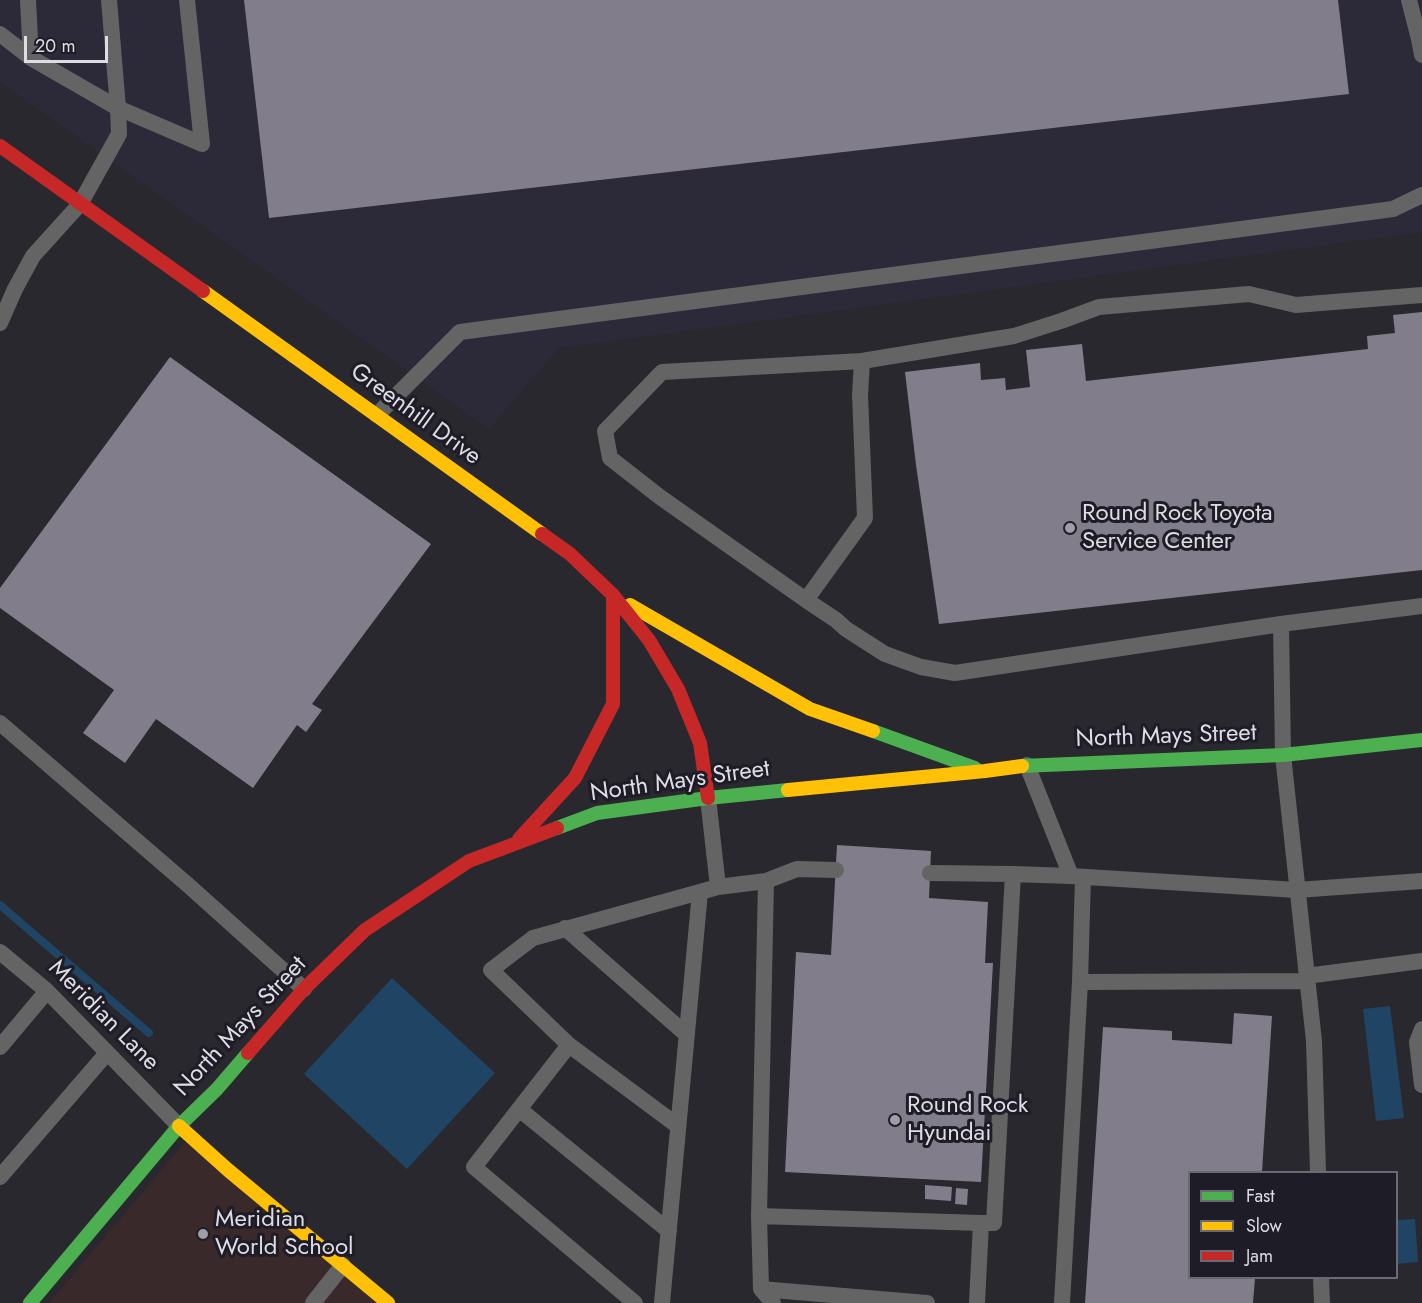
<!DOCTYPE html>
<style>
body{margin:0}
#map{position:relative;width:1422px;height:1303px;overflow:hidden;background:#29282e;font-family:Jost,sans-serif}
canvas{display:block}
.legend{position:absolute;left:1188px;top:1171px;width:210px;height:108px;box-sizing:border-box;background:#1e1c27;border:2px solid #6b6973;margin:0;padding:8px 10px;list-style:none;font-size:18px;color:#dedde4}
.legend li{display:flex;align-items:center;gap:12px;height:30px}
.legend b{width:30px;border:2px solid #6b6973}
.scale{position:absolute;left:24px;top:36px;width:84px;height:27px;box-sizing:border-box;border:3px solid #dedde4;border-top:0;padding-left:8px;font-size:18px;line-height:21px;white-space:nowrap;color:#dedde4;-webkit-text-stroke:4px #1e1c27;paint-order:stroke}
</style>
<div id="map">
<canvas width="1422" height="1303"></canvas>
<ul class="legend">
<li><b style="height:8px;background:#4caf50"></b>Fast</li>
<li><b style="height:8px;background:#ffc107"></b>Slow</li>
<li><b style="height:8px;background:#c62828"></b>Jam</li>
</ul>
<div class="scale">20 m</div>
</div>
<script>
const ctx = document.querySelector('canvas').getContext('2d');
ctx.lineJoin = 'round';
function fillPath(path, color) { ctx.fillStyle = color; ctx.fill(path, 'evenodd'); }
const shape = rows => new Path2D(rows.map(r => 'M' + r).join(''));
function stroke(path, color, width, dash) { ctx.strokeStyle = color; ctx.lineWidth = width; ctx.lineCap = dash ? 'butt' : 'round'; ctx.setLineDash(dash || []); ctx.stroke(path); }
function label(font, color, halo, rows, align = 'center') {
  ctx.font = font + ' Jost,sans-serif'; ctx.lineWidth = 6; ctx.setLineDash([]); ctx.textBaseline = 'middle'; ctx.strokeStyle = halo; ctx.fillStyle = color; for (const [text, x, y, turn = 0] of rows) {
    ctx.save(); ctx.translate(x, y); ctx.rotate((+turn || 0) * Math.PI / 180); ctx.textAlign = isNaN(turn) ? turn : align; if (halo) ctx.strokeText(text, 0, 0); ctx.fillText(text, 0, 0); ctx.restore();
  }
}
fillPath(shape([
 [0,0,1422,0,1422,232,559,348,489,429,0,82]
]), '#2c2a38');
fillPath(shape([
 [187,1140,380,1303,49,1303]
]), '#3a292b');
fillPath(shape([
 [392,978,495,1073,407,1169,304,1074],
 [1390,1006,1404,1118,1376,1121,1363,1009],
 [1415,1219,1418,1262,1397,1264,1397,1220]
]), '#204464');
stroke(shape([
 [0,905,149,1033]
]), '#204464', 8);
fillPath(shape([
 [244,0,1338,0,1349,94,269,218],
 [1422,312,1422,570,939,624,916,465,905,372,980,363,981,380,1005,378,1006,390,1030,387,1026,350,1082,344,1086,381,1368,349,1367,336,1395,333,1393,315],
 [170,357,431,544,312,704,322,710,306,732,297,725,253,788,156,719,125,763,83,733,114,690,0,608,0,588],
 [837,845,931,851,929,898,988,902,985,963,993,963,981,1182,785,1172,796,952,831,955],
 [1234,1013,1272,1016,1262,1172,1190,1172,1190,1278,1255,1278,1253,1303,1085,1303,1103,1027,1172,1031,1172,1040,1232,1044],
 [925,1185,952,1187,951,1201,925,1199],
 [956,1188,968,1189,967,1205,955,1204]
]), '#827d8a');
stroke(shape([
 [28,0,31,58],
 [1409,0,1419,39],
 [0,34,31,58,118,108,202,144,187,0],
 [1422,38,1419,39,1422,55],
 [1422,295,1296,305,1249,294,1099,307,1061,321,1014,336,862,361,860,395,865,518,806,600,836,620,846,629,885,654,921,667,955,673,1281,624,1422,606],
 [0,323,15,289,33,256,80,204,119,134,118,108,109,0],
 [377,415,460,332,1393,209,1422,195],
 [806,600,660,497,610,458,605,431,662,372,862,361],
 [1281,624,1283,755,1314,1041,1318,1172],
 [0,723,188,885,304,989],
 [1027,765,1071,876],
 [708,798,718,887],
 [930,873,1013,874],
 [766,881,759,1216,981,1223],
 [565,928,687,1035],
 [0,952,47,991,179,1126],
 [1306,976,1422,961],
 [1080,982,1083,877],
 [1422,1029,1417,1042,1422,1085],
 [569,1045,678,1126],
 [0,1047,47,991],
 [519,1109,669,1231],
 [0,1177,107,1053],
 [759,1216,761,1289],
 [1321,1278,1322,1303],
 [313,1303,343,1265],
 [635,1303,474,1167,569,1045,491,970,533,938,718,887,766,881,797,869,836,870],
 [662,1303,700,892],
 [773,1303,761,1289,927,1303],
 [977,1303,981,1223,994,1223,1013,874,1071,876,1297,890,1422,881],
 [1062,1303,1080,982,1307,981]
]), '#656464', 16);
stroke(shape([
 [873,731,975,768],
 [1022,766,1283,755,1422,740],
 [557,828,597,813,708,798,788,790],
 [30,1303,179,1126,217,1089,248,1053]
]), '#4caf50', 14);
stroke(shape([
 [203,291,542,534],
 [630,605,810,709,873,731],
 [788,790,985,771,1022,766],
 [179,1126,228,1170,388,1303]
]), '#ffc107', 14);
stroke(shape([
 [0,146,203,291],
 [542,534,570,554,613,595,649,640,678,689,700,743,708,798],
 [519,839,575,778,613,704,613,595],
 [248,1053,304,989,365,930,469,861,557,828]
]), '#c62828', 14);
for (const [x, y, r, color] of [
 [1070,528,6,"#9f9ea4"],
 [895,1120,6,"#9f9ea4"],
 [203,1234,6,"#9f9ea4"]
]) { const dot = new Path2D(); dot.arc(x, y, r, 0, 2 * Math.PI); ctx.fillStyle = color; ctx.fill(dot); stroke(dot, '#1e1c27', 2); }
label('24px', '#dedde4', '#1e1c27', [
 ["Greenhill Drive",415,415,36],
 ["North Mays Street",1166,737,-2],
 ["North Mays Street",680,782,-8],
 ["Meridian Lane",103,1016,45],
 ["North Mays Street",241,1027,-47]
]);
label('24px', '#dedde4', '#1e1c27', [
 ["Round Rock Toyota",1082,514],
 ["Service Center",1082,542],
 ["Round Rock",907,1106],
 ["Hyundai",907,1134],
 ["Meridian",215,1220],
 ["World School",215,1248]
], 'left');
</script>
